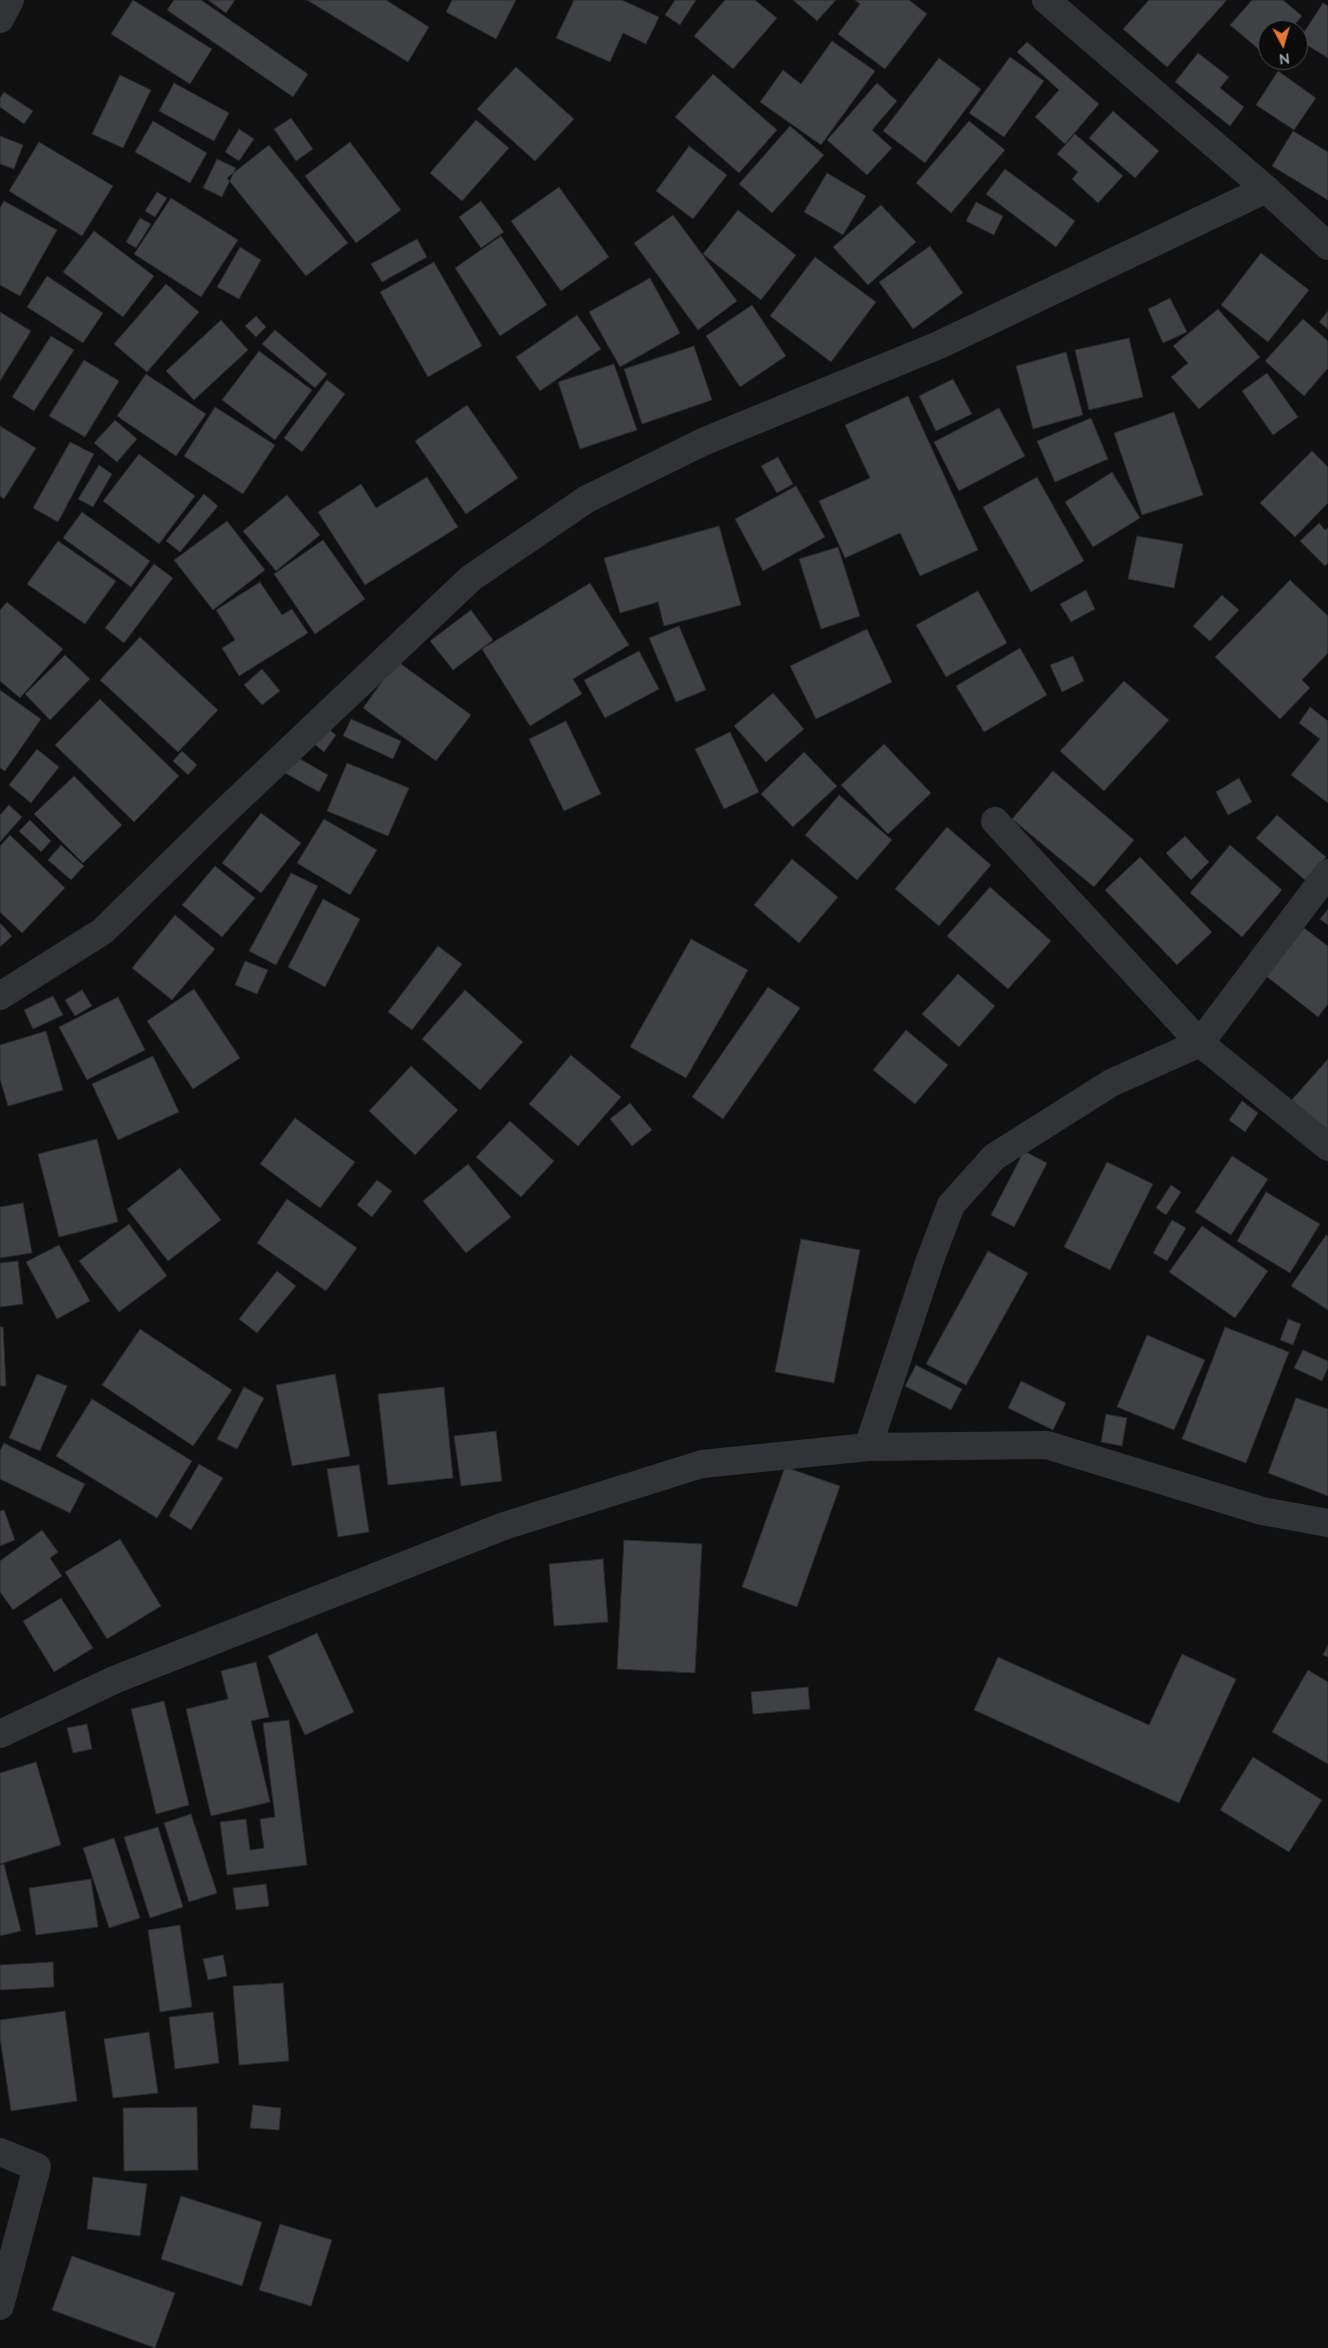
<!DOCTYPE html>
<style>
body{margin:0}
#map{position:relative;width:1328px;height:2348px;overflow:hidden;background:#101011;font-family:Mulish,sans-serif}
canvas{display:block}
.north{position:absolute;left:1258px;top:20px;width:50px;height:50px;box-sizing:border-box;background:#0b0b0c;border:1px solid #474b4e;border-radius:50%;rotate:174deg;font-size:14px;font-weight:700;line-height:20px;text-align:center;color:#a1aab1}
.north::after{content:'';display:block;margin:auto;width:18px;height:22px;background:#e67932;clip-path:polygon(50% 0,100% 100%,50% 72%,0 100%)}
</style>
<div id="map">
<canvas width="1328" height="2348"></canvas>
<div class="north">N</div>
</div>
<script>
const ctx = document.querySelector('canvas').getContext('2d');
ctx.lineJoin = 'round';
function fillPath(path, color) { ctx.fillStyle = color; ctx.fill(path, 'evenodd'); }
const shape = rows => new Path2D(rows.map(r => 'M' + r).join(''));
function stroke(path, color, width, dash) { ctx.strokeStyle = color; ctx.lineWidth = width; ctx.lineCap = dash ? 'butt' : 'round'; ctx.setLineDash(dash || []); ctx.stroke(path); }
const building = shape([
 [133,0,212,49,190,84,111,34,133,0],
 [174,0,201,0,308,74,293,97,167,10,174,0],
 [208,0,235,0,226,13,208,0],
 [307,0,386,0,429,27,408,62,307,0],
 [452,0,516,0,496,39,446,12,452,0],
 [574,0,622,0,659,17,646,44,623,33,610,62,556,38,574,0],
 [675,0,696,0,680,25,665,15,675,0],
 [725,0,755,0,777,18,733,69,694,36,725,0],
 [793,0,836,0,817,21,793,0],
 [855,0,909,0,927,14,885,69,838,34,860,4,855,0],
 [1149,0,1227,0,1167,67,1123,29,1149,0],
 [1252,0,1283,0,1302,16,1290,30,1268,30,1268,57,1230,25,1252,0],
 [1323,3,1328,6,1328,58,1299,40,1323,3],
 [832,41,875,71,821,145,760,102,783,70,801,84,832,41],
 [1027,42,1099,104,1065,144,1035,117,1059,90,1017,52,1027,42],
 [1198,53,1229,77,1220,88,1244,107,1230,126,1175,82,1198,53],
 [1010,57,1044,81,1004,137,969,113,1010,57],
 [939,58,981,89,925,163,883,131,939,58],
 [516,67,574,119,535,161,477,109,516,67],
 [1278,71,1316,98,1294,130,1256,105,1278,71],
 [713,74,777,130,739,173,675,117,713,74],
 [120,75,151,90,123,148,92,134,120,75],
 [174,83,229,113,214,141,159,111,174,83],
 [877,83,897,101,872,130,892,148,867,175,827,140,877,83],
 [4,92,33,111,24,124,0,107,0,98,4,92],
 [1113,111,1159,151,1135,178,1089,138,1113,111],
 [291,118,313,149,296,161,274,129,291,118],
 [476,120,509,148,462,201,430,173,476,120],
 [153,121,207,153,190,183,135,152,153,121],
 [969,121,1005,150,951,213,916,183,969,121],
 [790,126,824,155,772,213,739,184,790,126],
 [239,129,254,139,239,161,225,152,239,129],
 [1293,131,1328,152,1328,200,1272,166,1293,131],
 [1075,134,1123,176,1098,203,1072,179,1078,172,1057,154,1075,134],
 [0,136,23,145,14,169,0,164,0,136],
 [39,142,113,186,82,236,9,191,39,142],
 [350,142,401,210,356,243,305,176,350,142],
 [269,145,348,243,306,276,227,178,269,145],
 [689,146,727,175,693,219,656,191,689,146],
 [217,159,236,168,222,197,203,188,217,159],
 [1005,169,1075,221,1056,247,986,194,1005,169],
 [827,173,866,196,843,235,804,212,827,173],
 [559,187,609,257,561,291,511,221,559,187],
 [157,192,167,198,155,217,145,211,157,192],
 [171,198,238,240,201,297,134,254,171,198],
 [4,201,57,230,20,296,0,285,0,208,4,201],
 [481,201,504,232,481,248,459,217,481,201],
 [976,202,1003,216,994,235,966,221,976,202],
 [881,205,916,242,868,285,833,247,881,205],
 [738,210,796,255,761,300,703,254,738,210],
 [673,215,737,301,698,330,634,243,673,215],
 [140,218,151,224,136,248,126,242,140,218],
 [94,231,154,276,123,317,63,272,94,231],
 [501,236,547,305,500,336,455,268,501,236],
 [417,239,427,257,382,282,371,264,417,239],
 [930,246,963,293,913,329,879,282,930,246],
 [240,247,261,260,239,299,217,287,240,247],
 [1261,253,1309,290,1268,342,1221,305,1261,253],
 [815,257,876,302,831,362,770,316,815,257],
 [434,262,482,346,428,377,380,292,434,262],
 [47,276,103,313,83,343,27,307,47,276],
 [650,278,680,333,620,367,589,312,650,278],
 [166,284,199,312,147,372,114,344,166,284],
 [1170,298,1187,332,1163,343,1148,309,1170,298],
 [752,305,786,356,740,387,706,336,752,305],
 [1218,309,1260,357,1199,409,1171,377,1188,363,1173,346,1218,309],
 [1328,311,1328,329,1319,322,1328,311],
 [0,312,31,331,0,381,0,312],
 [577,315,601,349,540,391,516,357,577,315],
 [256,316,266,327,256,337,245,326,256,316],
 [1303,319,1328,341,1328,368,1304,396,1265,361,1303,319],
 [221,320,248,350,194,400,166,371,221,320],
 [275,330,327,374,315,388,262,344,275,330],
 [51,336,74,350,34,411,12,397,51,336],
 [1129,338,1143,397,1089,410,1075,350,1129,338],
 [694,346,712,400,642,424,624,369,694,346],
 [259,351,312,390,275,440,222,400,259,351],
 [1066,352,1083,415,1033,429,1016,366,1066,352],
 [84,360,119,381,85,437,49,416,84,360],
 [614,364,637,430,580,449,558,382,614,364],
 [1267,373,1298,417,1273,435,1242,391,1267,373],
 [146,374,206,414,176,456,117,416,146,374],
 [953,379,972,414,936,431,919,396,953,379],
 [327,380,345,394,302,452,284,438,327,380],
 [908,396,978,550,920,576,900,533,845,558,819,501,870,478,845,425,908,396],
 [467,405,518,478,466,514,415,441,467,405],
 [215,407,275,445,243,494,184,456,215,407],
 [999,408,1025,456,959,491,934,442,999,408],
 [1174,412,1203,495,1142,515,1114,433,1174,412],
 [1091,418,1108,459,1055,482,1037,441,1091,418],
 [115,420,137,439,117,462,94,443,115,420],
 [0,426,36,448,4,499,0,496,0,426],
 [70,442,94,454,58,522,33,508,70,442],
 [1312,451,1328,467,1328,503,1295,537,1260,503,1312,451],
 [139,454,195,496,159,544,103,501,139,454],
 [778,457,793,484,777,493,761,466,778,457],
 [99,465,112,474,93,507,78,499,99,465],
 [1112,472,1140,518,1093,547,1065,502,1112,472],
 [427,477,458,527,365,585,318,512,361,484,376,508,427,477],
 [1037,477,1084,561,1031,592,983,507,1037,477],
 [796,486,825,537,763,571,735,519,796,486],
 [204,494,218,506,180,552,166,541,204,494],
 [287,495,320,535,276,571,243,531,287,495],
 [82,512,150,561,131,587,63,538,82,512],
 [227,521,265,570,213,610,174,560,227,521],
 [1319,523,1325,530,1328,528,1328,563,1325,566,1300,541,1319,523],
 [719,526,741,605,664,626,658,602,620,613,604,558,719,526],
 [1137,536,1183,544,1174,588,1128,579,1137,536],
 [323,540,365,599,315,634,274,574,323,540],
 [58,541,116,581,85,624,27,584,58,541],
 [838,547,860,616,821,629,799,559,838,547],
 [154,564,173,578,124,643,105,628,154,564],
 [1290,580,1328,616,1328,653,1302,680,1310,688,1280,719,1215,657,1290,580],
 [260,582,282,615,292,609,308,633,239,676,222,648,235,640,216,610,260,582],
 [590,583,629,645,573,679,582,694,530,726,482,649,590,583],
 [1086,590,1095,609,1071,622,1060,604,1086,590],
 [978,591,1007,643,946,677,916,625,978,591],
 [1222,595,1239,610,1210,641,1193,626,1222,595],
 [7,602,63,649,20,698,0,681,0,610,7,602],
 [471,610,493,640,453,670,430,641,471,610],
 [679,626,706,690,676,702,649,638,679,626],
 [867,629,892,682,816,719,790,666,867,629],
 [140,637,218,710,178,752,100,680,140,637],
 [1020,648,1047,695,984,732,956,686,1020,648],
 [639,651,659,689,605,718,584,680,639,651],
 [65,655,90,679,50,720,25,694,65,655],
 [1073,656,1084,681,1062,692,1050,665,1073,656],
 [397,661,471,715,436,761,363,708,397,661],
 [262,669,280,691,262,705,244,685,262,669],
 [1124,681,1169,720,1104,791,1060,751,1124,681],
 [0,690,41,719,5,771,0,768,0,690],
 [773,693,804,729,766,762,734,726,773,693],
 [100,699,179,776,134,822,55,745,100,699],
 [1310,707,1328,721,1328,803,1291,775,1320,739,1299,723,1310,707],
 [351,719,401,741,393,759,343,736,351,719],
 [566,721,601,794,564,811,529,739,566,721],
 [325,726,336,735,324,752,313,743,325,726],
 [730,732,759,792,724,809,695,749,730,732],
 [884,744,931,793,888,834,841,785,884,744],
 [37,749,59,767,31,803,9,785,37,749],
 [182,751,197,765,188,775,173,761,182,751],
 [804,752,837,786,793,827,761,794,804,752],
 [295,756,328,775,319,792,285,773,295,756],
 [347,763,409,788,388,836,327,811,347,763],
 [1053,771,1134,840,1094,887,1012,819,1053,771],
 [74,776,122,825,83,863,34,814,74,776],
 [1239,778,1252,802,1228,815,1216,792,1239,778],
 [839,795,892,840,857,880,805,835,839,795],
 [9,805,22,817,0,842,0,815,9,805],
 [261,813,301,843,261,893,222,863,261,813],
 [1277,815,1326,857,1305,880,1256,838,1277,815],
 [324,819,377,850,350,895,297,863,324,819],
 [30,820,51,841,41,852,19,831,30,820],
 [947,827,991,865,939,926,895,889,947,827],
 [10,835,65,888,22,933,0,912,0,846,10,835],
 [1185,836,1209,862,1191,880,1166,853,1185,836],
 [61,845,84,866,71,880,48,860,61,845],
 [1230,845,1282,890,1242,937,1190,893,1230,845],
 [1140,857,1212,932,1177,965,1105,890,1140,857],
 [792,859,838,897,799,943,754,905,792,859],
 [215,866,255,898,222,937,182,905,215,866],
 [291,873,318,886,276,965,249,951,291,873],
 [990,887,1051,941,1008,989,947,936,990,887],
 [323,899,360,919,325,987,288,967,323,899],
 [1328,909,1328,925,1320,919,1328,909],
 [175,915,215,949,172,1000,132,968,175,915],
 [0,923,12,936,0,947,0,923],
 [1304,928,1328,946,1328,1004,1318,1017,1266,976,1304,928],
 [691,939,748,970,686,1078,630,1047,691,939],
 [438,946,462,964,412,1030,388,1012,438,946],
 [245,961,268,970,257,994,235,985,245,961],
 [958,974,995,1006,959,1047,922,1014,958,974],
 [768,987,800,1008,723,1119,692,1097,768,987],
 [194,989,240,1058,193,1089,147,1021,194,989],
 [82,990,92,1006,75,1016,65,1000,82,990],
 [465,990,523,1042,480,1090,422,1039,465,990],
 [53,996,63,1015,33,1029,24,1010,53,996],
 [118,997,145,1050,87,1080,59,1027,118,997],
 [906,1030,948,1065,915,1104,873,1070,906,1030],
 [46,1031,63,1090,8,1106,0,1079,0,1045,46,1031],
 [571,1055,621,1097,578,1146,529,1104,571,1055],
 [153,1056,179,1112,118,1140,92,1084,153,1056],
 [1328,1059,1328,1137,1289,1103,1328,1059],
 [411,1066,458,1110,415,1155,369,1111,411,1066],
 [1242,1101,1258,1113,1245,1132,1229,1120,1242,1101],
 [630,1103,652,1130,632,1146,610,1119,630,1103],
 [295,1118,355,1162,320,1208,260,1164,295,1118],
 [510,1121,554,1161,521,1197,476,1157,510,1121],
 [97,1139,118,1222,59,1237,38,1154,97,1139],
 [1024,1151,1047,1163,1014,1227,991,1215,1024,1151],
 [1232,1156,1268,1179,1231,1235,1195,1212,1232,1156],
 [1107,1162,1153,1184,1110,1270,1064,1247,1107,1162],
 [468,1164,511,1217,466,1253,423,1201,468,1164],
 [180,1168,221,1220,168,1261,127,1209,180,1168],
 [377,1180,392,1191,372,1217,357,1205,377,1180],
 [1171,1185,1181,1192,1166,1215,1156,1208,1171,1185],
 [1266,1192,1320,1224,1290,1273,1237,1241,1266,1192],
 [287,1199,357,1248,326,1291,257,1243,287,1199],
 [23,1203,32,1253,0,1258,0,1207,23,1203],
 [1172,1220,1186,1228,1167,1261,1153,1253,1172,1220],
 [129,1224,167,1276,119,1312,79,1261,129,1224],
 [1202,1226,1268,1271,1235,1318,1169,1272,1202,1226],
 [1326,1235,1328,1236,1328,1310,1291,1286,1326,1235],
 [801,1239,860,1250,834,1383,775,1372,801,1239],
 [59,1245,90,1301,57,1319,26,1262,59,1245],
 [988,1251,1028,1273,966,1385,926,1364,988,1251],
 [18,1261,23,1304,0,1307,0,1263,18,1261],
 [277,1271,296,1286,257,1333,239,1319,277,1271],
 [1288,1319,1301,1324,1293,1345,1280,1340,1288,1319],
 [0,1327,3,1327,6,1386,0,1386,0,1327],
 [1225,1327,1289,1352,1246,1463,1182,1439,1225,1327],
 [140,1329,232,1390,193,1446,102,1385,140,1329],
 [1147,1335,1205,1360,1174,1430,1117,1407,1147,1335],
 [1303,1350,1328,1361,1328,1368,1322,1381,1294,1368,1303,1350],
 [916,1365,962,1389,951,1410,905,1386,916,1365],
 [37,1374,67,1386,40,1451,9,1438,37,1374],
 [335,1374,350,1456,292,1466,276,1385,335,1374],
 [1021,1381,1066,1403,1053,1430,1008,1408,1021,1381],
 [244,1387,264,1398,237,1449,217,1439,244,1387],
 [444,1387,453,1478,388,1485,378,1394,444,1387],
 [1296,1398,1328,1409,1328,1496,1268,1473,1296,1398],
 [92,1399,192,1461,157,1518,56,1456,92,1399],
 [1106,1414,1127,1418,1122,1446,1101,1442,1106,1414],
 [496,1431,502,1481,461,1486,454,1436,496,1431],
 [4,1443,85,1484,70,1513,0,1479,0,1451,4,1443],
 [199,1464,223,1478,191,1530,169,1516,199,1464],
 [359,1465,369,1532,338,1537,327,1469,359,1465],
 [785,1467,840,1486,797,1607,742,1587,785,1467],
 [4,1510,15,1540,0,1546,0,1511,4,1510],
 [42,1530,58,1552,50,1558,62,1576,13,1610,0,1592,0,1561,42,1530],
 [120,1539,161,1606,107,1639,65,1572,120,1539],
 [624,1540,702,1544,695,1673,617,1669,624,1540],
 [603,1559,608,1622,554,1626,549,1564,603,1559],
 [61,1598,93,1648,54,1672,23,1621,61,1598],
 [317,1633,354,1712,305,1735,268,1656,317,1633],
 [1328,1645,1328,1657,1323,1655,1328,1645],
 [1182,1654,1236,1679,1179,1803,974,1710,998,1657,1149,1725,1182,1654],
 [256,1662,269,1717,251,1721,270,1802,211,1816,186,1709,228,1699,221,1671,256,1662],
 [1308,1670,1328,1682,1328,1764,1272,1732,1308,1670],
 [808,1687,810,1709,753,1714,751,1692,808,1687],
 [164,1701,189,1805,156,1814,131,1709,164,1701],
 [289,1720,307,1865,227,1875,220,1822,246,1819,250,1850,264,1848,260,1819,275,1817,263,1723,289,1720],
 [87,1724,92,1749,73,1753,67,1728,87,1724],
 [1253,1757,1322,1800,1289,1852,1220,1810,1253,1757],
 [36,1762,61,1845,0,1864,0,1773,36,1762],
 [191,1814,217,1893,189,1902,164,1823,191,1814],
 [158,1827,183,1907,150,1918,124,1837,158,1827],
 [114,1838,140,1918,109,1928,83,1848,114,1838],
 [4,1864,21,1931,0,1936,0,1865,4,1864],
 [91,1879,98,1927,36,1935,29,1888,91,1879],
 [266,1884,269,1906,236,1910,233,1888,266,1884],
 [180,1925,192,2007,160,2012,148,1930,180,1925],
 [223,1955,227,1976,208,1980,203,1959,223,1955],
 [53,1962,54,1987,0,1990,0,1965,53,1962],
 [283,1983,289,2061,239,2065,233,1986,283,1983],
 [65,2011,77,2101,11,2111,0,2038,0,2020,65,2011],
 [213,2012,219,2063,175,2069,169,2017,213,2012],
 [149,2032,158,2093,113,2098,104,2039,149,2032],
 [253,2105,281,2108,279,2130,250,2128,253,2105],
 [197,2107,198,2170,124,2171,123,2108,197,2107],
 [93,2177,147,2184,140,2236,87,2229,93,2177],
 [181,2196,262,2222,242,2286,161,2259,181,2196],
 [280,2224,332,2240,311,2306,259,2290,280,2224],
 [72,2256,175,2293,155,2348,52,2310,72,2256]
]);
fillPath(building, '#3f4144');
stroke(building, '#2a2a2d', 1);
stroke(shape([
 [1046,0,1266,189,1328,246],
 [995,821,1200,1043,1328,1147],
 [0,996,103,931,217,819,471,578,587,499,705,441,939,345,1266,189],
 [868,1447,930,1260,951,1205,994,1157,1111,1083,1200,1043,1328,873],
 [0,1734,114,1680,504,1526,702,1464,868,1447,1047,1445,1262,1511,1328,1523],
 [0,2152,37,2167,0,2306]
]), '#313336', 28);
stroke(shape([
 [0,19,10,0]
]), '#313336', 28);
</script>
